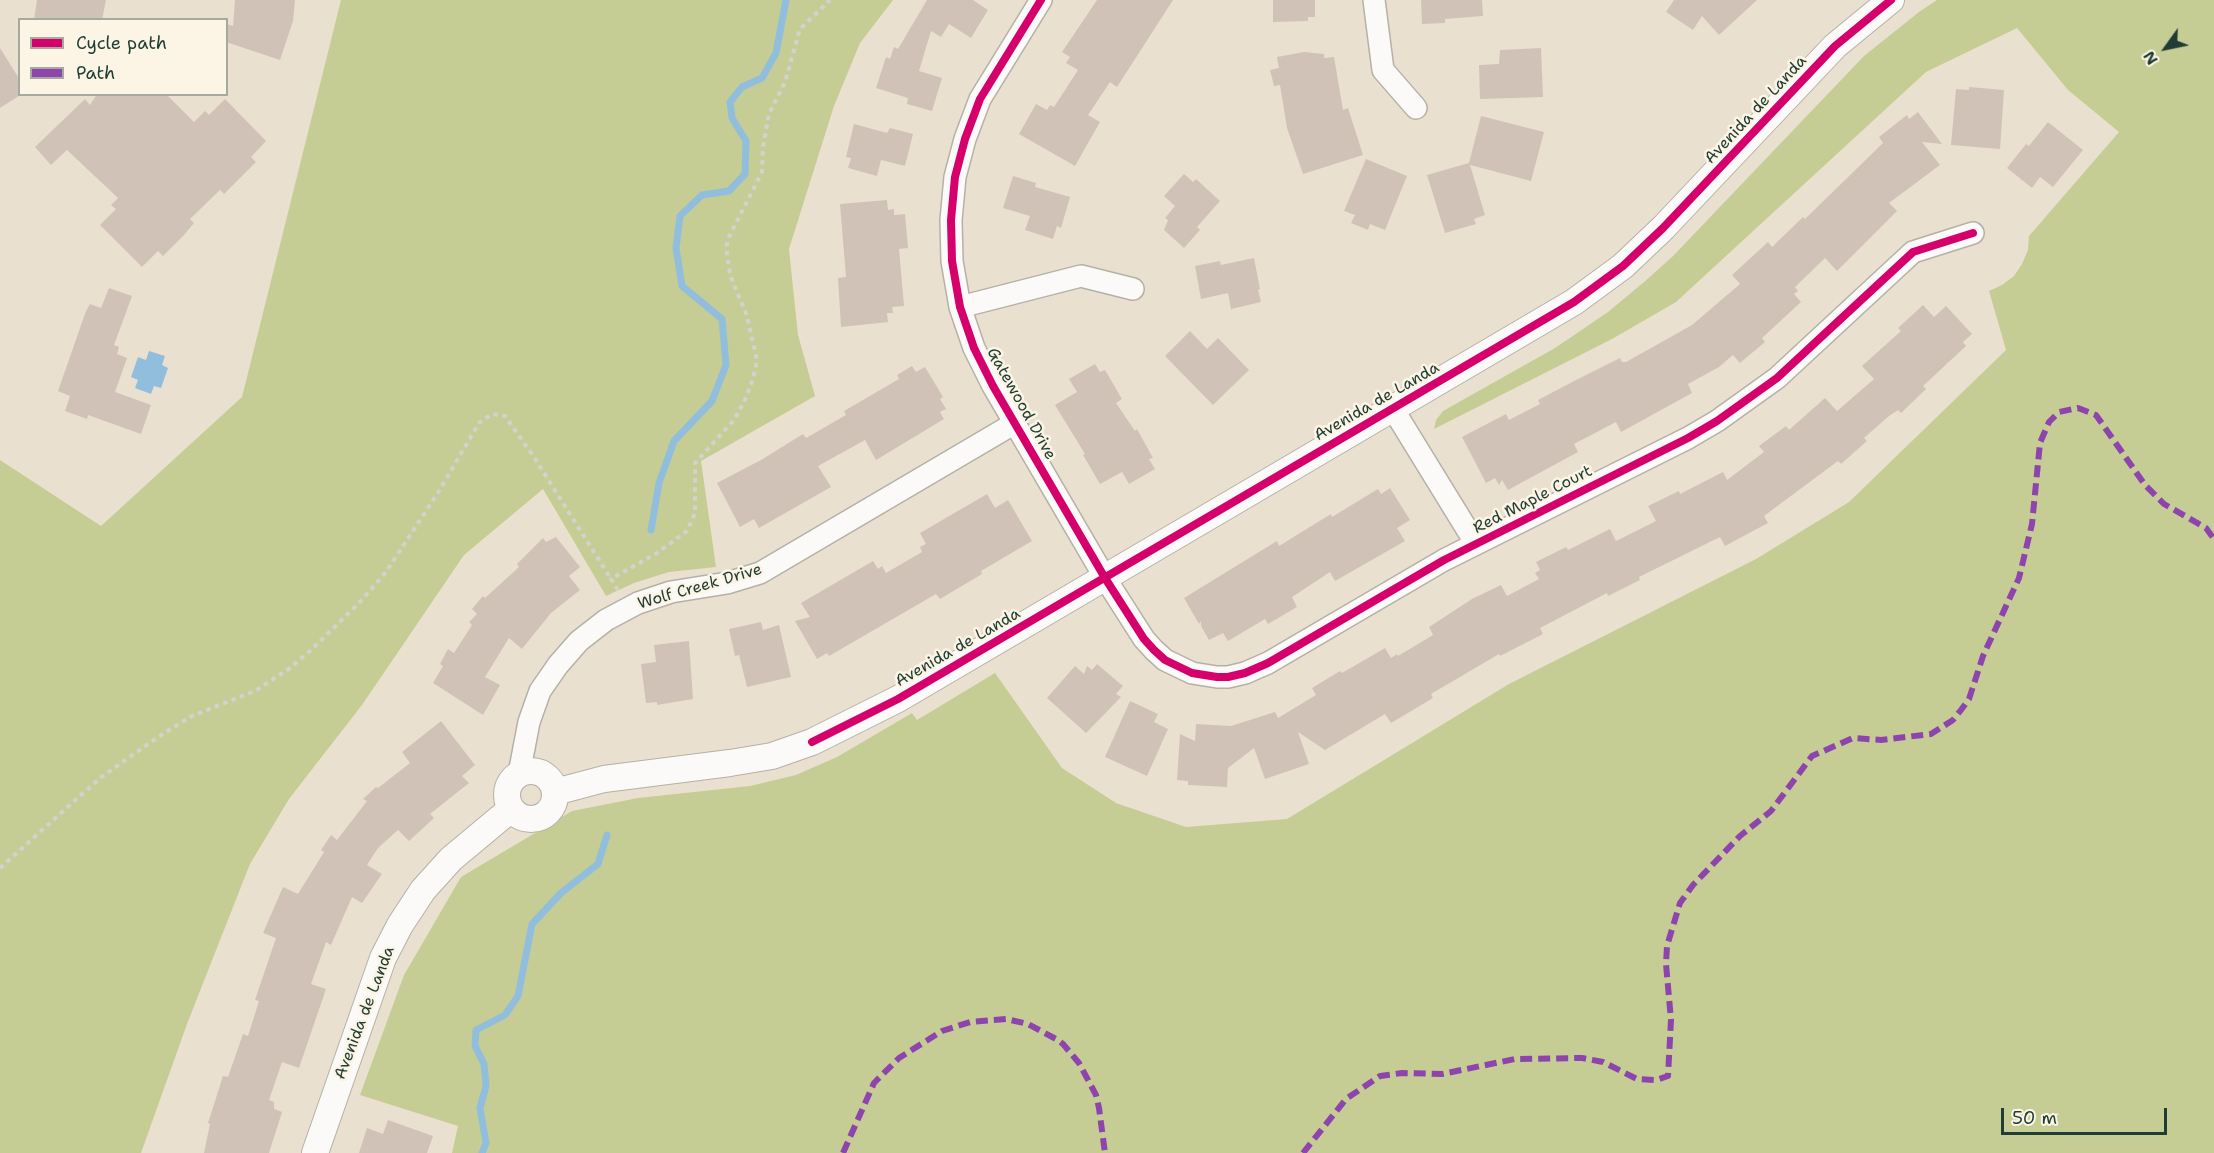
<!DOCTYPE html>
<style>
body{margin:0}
#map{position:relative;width:2214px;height:1153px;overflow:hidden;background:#eae0d0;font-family:"Shantell Sans",sans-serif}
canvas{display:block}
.legend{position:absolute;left:18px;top:18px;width:210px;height:78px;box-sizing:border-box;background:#fcf5e5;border:2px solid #a4ab9e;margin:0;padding:8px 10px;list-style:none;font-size:18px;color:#1f3d34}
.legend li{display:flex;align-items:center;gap:12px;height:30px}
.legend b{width:30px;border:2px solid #a4ab9e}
.north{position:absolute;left:2136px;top:18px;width:60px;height:60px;-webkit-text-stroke:4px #fcf5e5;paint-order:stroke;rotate:237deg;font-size:16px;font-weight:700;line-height:24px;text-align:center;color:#1f3d34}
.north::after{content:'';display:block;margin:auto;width:21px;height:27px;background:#1f3d34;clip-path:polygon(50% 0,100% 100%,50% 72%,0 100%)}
.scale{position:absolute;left:2001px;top:1108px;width:166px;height:27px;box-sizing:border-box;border:3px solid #1f3d34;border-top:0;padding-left:8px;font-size:18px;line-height:21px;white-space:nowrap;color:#1f3d34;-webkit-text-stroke:4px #fcf5e5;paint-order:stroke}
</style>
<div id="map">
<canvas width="2214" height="1153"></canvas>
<ul class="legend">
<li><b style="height:8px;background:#d6006c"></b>Cycle path</li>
<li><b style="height:8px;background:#8e44ad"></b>Path</li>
</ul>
<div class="north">N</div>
<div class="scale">50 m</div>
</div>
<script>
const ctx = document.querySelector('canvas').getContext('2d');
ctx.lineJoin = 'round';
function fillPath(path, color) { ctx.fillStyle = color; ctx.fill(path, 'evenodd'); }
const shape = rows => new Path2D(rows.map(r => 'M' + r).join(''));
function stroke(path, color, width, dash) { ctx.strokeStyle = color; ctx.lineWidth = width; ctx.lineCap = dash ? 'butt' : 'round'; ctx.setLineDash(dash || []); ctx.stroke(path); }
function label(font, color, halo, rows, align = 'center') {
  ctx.font = font + ' "Shantell Sans",sans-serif'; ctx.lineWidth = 5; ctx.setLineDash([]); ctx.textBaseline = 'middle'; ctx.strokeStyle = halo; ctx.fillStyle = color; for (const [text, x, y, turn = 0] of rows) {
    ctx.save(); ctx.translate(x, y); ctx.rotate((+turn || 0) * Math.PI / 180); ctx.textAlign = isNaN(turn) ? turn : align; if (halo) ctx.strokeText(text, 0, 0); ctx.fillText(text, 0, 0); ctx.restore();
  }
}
fillPath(shape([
 [341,0,893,0,860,43,834,106,789,249,798,335,815,396,701,461,716,567,669,572,634,583,606,596,543,489,464,555,362,705,289,799,250,864,187,1024,141,1153,0,1153,0,460,101,526,242,397],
 [1937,0,2214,0,2214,1153,452,1153,458,1126,360,1095,404,975,461,877,572,811,638,798,750,786,796,775,837,757,912,713,917,720,995,673,1062,768,1116,803,1186,827,1287,819,1509,684,1756,559,1849,502,2006,350,1989,291,2002,285,2014,276,2022,264,2028,250,2029,236,2119,132,2068,90,2017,28,1926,72,1676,302,1612,339,1434,429,1436,420,1443,411,1555,348,1608,312,1644,282,1673,256,1864,56,1919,12]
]), '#c6cd94');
fillPath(shape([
 [149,351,165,356,162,365,168,368,161,388,154,386,151,394,135,388,138,380,131,377,138,357,146,360]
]), '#92bedd');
stroke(shape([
 [651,530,659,483,674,441,712,401,726,365,722,319,682,286,676,248,680,216,702,195,729,191,745,174,746,141,732,118,730,102,742,87,762,78,776,53,786,0],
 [482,1153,486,1143,480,1108,486,1086,484,1064,475,1046,476,1030,505,1015,518,996,532,924,561,893,598,864,607,835]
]), '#92bedd', 7);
fillPath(shape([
 [37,0,106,0,102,20,34,20],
 [235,0,295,0,293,21,280,60,226,42,226,24,233,26],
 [927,0,973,0,988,10,971,38,949,24,941,37,931,31,919,71,942,78,932,111,907,104,908,98,876,88,886,57,890,59,894,47,898,49],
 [1097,0,1173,0,1117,87,1110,82,1088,115,1100,122,1075,166,1019,134,1036,104,1047,110,1050,105,1054,107,1078,70,1066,63,1070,57,1062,52],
 [1273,0,1315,0,1315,17,1308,17,1308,21,1273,22],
 [1421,0,1482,0,1483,16,1445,19,1445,23,1422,24],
 [1674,0,1757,0,1719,35,1702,16,1693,30,1666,12],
 [0,48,20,80,20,94,22,94,0,108],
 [1541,48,1543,97,1480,99,1479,65,1499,64,1500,50],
 [1304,52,1324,54,1324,58,1334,57,1343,110,1348,108,1363,155,1303,174,1287,128,1280,85,1274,86,1270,70,1279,68,1277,57],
 [1969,87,2004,90,2000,149,1951,145,1956,89,1969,90],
 [97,94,166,94,194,122,205,111,209,115,225,99,266,141,251,157,256,162,224,194,220,190,190,219,194,223,184,235,163,256,158,251,142,267,100,225,116,209,111,205,118,198,67,150,51,165,35,147,85,99,90,105],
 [1918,112,1942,144,1922,142,1940,165,1889,203,1897,211,1837,271,1825,258,1795,287,1798,291,1794,294,1801,302,1762,338,1765,342,1740,363,1733,355,1719,367,1688,384,1692,393,1621,432,1616,422,1574,444,1578,452,1508,490,1502,480,1499,485,1495,478,1486,483,1462,437,1506,414,1509,420,1540,404,1538,400,1576,380,1620,358,1622,362,1626,362,1692,325,1740,284,1732,275,1768,242,1772,247,1803,217,1805,219,1883,143,1879,137,1907,115,1909,119],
 [1481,116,1544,132,1531,181,1470,165,1485,215,1474,219,1476,224,1445,233,1427,175,1469,163],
 [2048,122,2083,150,2053,187,2040,177,2032,188,2007,168,2026,144,2029,146],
 [854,124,887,133,890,128,913,134,905,166,881,160,877,176,848,168,851,158,846,157],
 [1366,159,1407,176,1385,230,1370,224,1368,230,1351,223,1355,215,1344,211],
 [1184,174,1193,182,1196,179,1220,201,1197,227,1200,230,1184,248,1164,230,1168,220,1165,218,1175,206,1164,196],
 [1013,176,1036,183,1035,187,1070,197,1061,228,1057,226,1053,239,1025,230,1030,216,1003,208],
 [887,200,888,210,894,209,894,215,905,214,908,248,899,249,904,306,892,307,893,313,887,313,888,322,841,327,838,278,846,277,840,204],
 [1254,258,1260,289,1258,290,1261,302,1231,309,1228,293,1201,299,1195,266,1220,261,1221,265],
 [109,288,132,296,114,345,119,347,117,354,127,358,115,392,151,405,141,434,88,415,87,419,65,411,70,396,58,391,86,311,90,304,101,308],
 [1923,305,1934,317,1946,306,1972,334,1963,342,1966,346,1923,386,1926,389,1901,413,1898,410,1889,416,1864,438,1867,441,1841,464,1838,461,1764,516,1768,523,1725,546,1720,537,1639,577,1640,580,1608,596,1607,593,1540,628,1543,634,1500,656,1499,654,1431,694,1433,698,1391,723,1385,714,1325,750,1298,732,1309,764,1265,779,1254,748,1228,768,1227,787,1188,785,1188,781,1177,780,1180,734,1195,741,1196,724,1231,726,1275,712,1278,718,1316,695,1312,688,1340,671,1342,673,1385,648,1391,658,1397,654,1398,656,1433,635,1429,627,1472,599,1501,585,1507,596,1539,579,1535,573,1540,570,1536,562,1566,547,1568,550,1610,529,1616,541,1656,521,1648,506,1679,491,1680,494,1723,472,1727,480,1764,452,1759,446,1786,426,1789,430,1825,398,1837,411,1874,379,1862,366,1901,331,1898,328],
 [1190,331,1207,349,1218,338,1249,370,1213,405,1165,356],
 [1095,364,1100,372,1105,370,1122,399,1116,403,1135,431,1137,429,1153,458,1149,459,1155,469,1129,484,1122,472,1100,484,1083,455,1085,454,1055,405,1077,392,1069,379],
 [912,366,916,372,925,367,943,397,940,399,946,409,940,412,944,419,876,460,865,440,818,466,831,487,759,528,754,519,740,527,717,483,761,460,803,434,806,438,846,415,844,411,899,379,897,375],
 [1390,488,1410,520,1397,528,1405,541,1335,581,1330,572,1292,597,1297,607,1268,624,1265,619,1228,641,1223,633,1209,640,1201,626,1201,621,1199,624,1184,598,1277,541,1279,546,1331,514,1332,517,1378,489,1381,494],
 [987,494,995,508,1008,500,1032,541,981,571,982,574,940,599,936,594,829,656,827,653,817,659,795,621,810,617,801,603,873,561,878,569,882,566,886,573,922,552,920,547,926,544,920,533],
 [556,537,580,567,569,576,580,590,551,613,522,649,509,638,485,677,500,685,483,715,433,683,443,666,440,664,448,649,454,653,472,625,469,622,477,614,472,609,483,596,485,598,519,567,517,564,543,538,546,542],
 [761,622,763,630,779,625,791,677,747,687,739,655,735,656,729,629],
 [689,641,693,699,657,705,657,702,646,703,641,664,656,662,654,645],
 [1097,664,1123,686,1116,694,1121,697,1086,733,1047,698,1075,666,1084,674,1087,666,1092,670],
 [1130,701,1158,714,1154,722,1168,729,1147,776,1105,757],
 [441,721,475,765,462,776,469,783,430,814,434,818,409,841,398,830,378,848,367,865,382,874,362,903,352,897,331,945,326,942,311,984,326,989,299,1068,282,1062,269,1100,274,1102,274,1109,282,1112,269,1153,204,1153,210,1124,208,1123,223,1076,228,1077,243,1034,248,1036,259,1001,255,1000,276,938,263,933,283,887,298,894,324,852,321,850,331,835,337,840,367,801,363,799,376,787,378,788,410,763,402,752],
 [388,1120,433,1136,427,1153,359,1153,367,1128,383,1134]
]), '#d1c2b7');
const minor = shape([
 [1041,0,980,99,965,139,955,177,951,220,952,261,960,307,974,348,993,386,1105,578,1144,639,1154,650,1165,660,1192,673,1217,677,1228,677,1245,673,1268,663,1444,560,1688,438,1717,421,1777,378,1913,252,1973,233],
 [1374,0,1383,70,1416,108],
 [960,307,1081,276,1133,289],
 [1393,409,1476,544],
 [519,774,529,722,540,691,558,665,579,641,606,620,638,603,671,592,727,583,760,573,1015,423]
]);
const tertiary = shape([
 '507 795a24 24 0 1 1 48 0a24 24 0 1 1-48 0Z',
 [555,792,604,779,730,763,772,756,812,742,898,699,1574,302,1623,266,1663,228,1835,46,1891,0],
 [315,1153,383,958,400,925,423,890,451,859,511,809]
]);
stroke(minor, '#b4b1a6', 24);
stroke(tertiary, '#b4b1a6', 28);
stroke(shape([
 [618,590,611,579,657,553,687,531,695,513,695,463,734,420,744,402,753,379,757,360,747,316,730,275,726,247,729,237,762,172,763,147,769,114,785,82,800,29,830,0],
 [0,868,100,778,158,737,192,716,255,691,290,668,310,651,360,602,386,572,439,491,479,423,492,414,505,416,532,454,611,579]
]), '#d3d2ce', 4, [4.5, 4.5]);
stroke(minor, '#fcfaf8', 21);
stroke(tertiary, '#fcfaf8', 26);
stroke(shape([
 [843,1153,874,1083,899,1058,942,1031,970,1022,1006,1019,1028,1024,1056,1039,1063,1044,1079,1063,1096,1095,1099,1108,1105,1153],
 [1303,1153,1346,1099,1380,1076,1402,1073,1442,1074,1515,1059,1582,1058,1603,1062,1637,1079,1656,1080,1668,1076,1671,1020,1666,964,1667,946,1680,903,1693,885,1740,836,1771,811,1812,756,1853,738,1881,740,1931,734,1953,720,1961,710,1969,699,1983,656,2019,578,2032,524,2040,443,2049,422,2059,412,2078,408,2096,415,2145,485,2164,504,2206,528,2214,539]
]), '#8e44ad', 6, [12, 6]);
stroke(shape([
 [1041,0,980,99,965,139,955,177,951,220,952,261,960,307,974,348,993,386,1105,578,1144,639,1154,650,1165,660,1192,673,1217,677,1228,677,1245,673,1268,663,1444,560,1688,438,1717,421,1777,378,1913,252,1973,233],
 [812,742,898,699,1574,302,1623,266,1663,228,1835,46,1891,0]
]), '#d6006c', 8);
label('16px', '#1f3d34', '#fcf5e5', [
 ["Avenida de Landa",1756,110,-47],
 ["Avenida de Landa",1377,402,-30],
 ["Gatewood Drive",1021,404,61],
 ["Red Maple Court",1533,500,-27],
 ["Wolf Creek Drive",700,587,-16],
 ["Avenida de Landa",958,648,-30],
 ["Avenida de Landa",365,1013,-69]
]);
</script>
